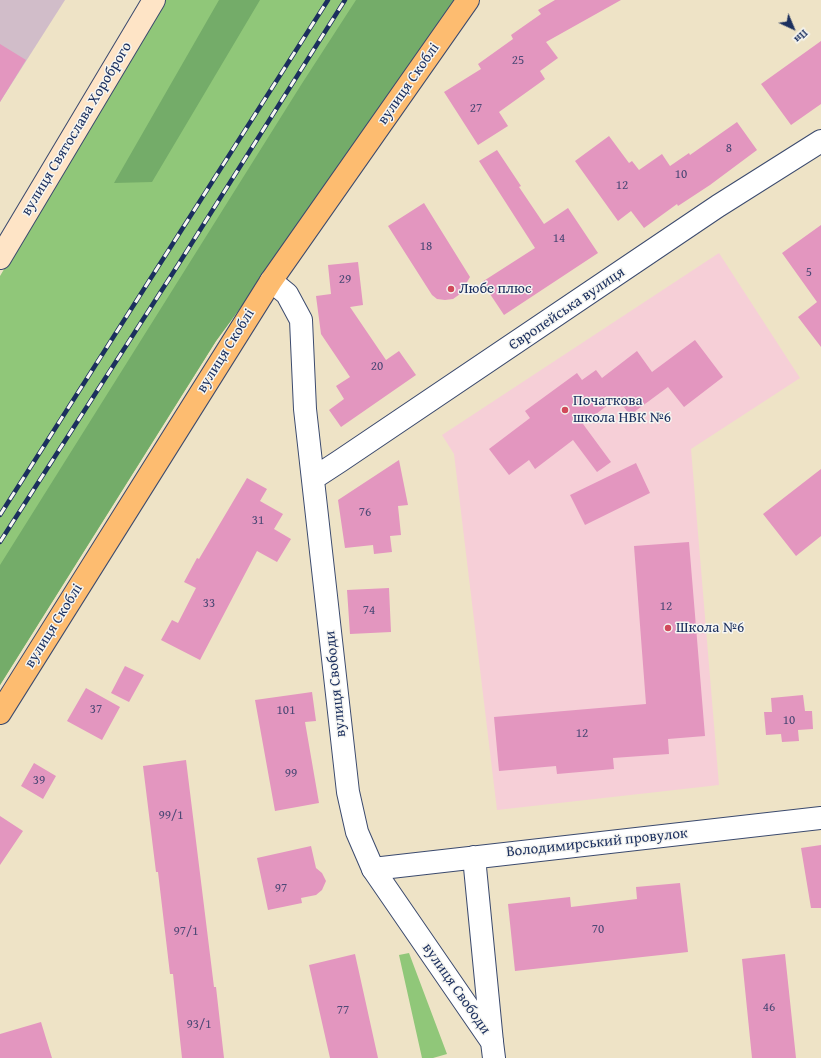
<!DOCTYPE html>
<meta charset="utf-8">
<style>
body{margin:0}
#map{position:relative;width:821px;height:1058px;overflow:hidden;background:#eee3c6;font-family:"Gentium Book Plus",serif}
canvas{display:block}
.north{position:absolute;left:773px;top:8px;width:40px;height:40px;-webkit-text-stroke:3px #f6f6f2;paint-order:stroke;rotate:136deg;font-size:11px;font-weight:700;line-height:16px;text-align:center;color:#1b2f5e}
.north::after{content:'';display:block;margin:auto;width:14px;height:18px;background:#1b2f5e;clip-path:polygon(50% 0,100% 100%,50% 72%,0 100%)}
</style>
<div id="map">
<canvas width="821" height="1058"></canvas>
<div class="north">Пн</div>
</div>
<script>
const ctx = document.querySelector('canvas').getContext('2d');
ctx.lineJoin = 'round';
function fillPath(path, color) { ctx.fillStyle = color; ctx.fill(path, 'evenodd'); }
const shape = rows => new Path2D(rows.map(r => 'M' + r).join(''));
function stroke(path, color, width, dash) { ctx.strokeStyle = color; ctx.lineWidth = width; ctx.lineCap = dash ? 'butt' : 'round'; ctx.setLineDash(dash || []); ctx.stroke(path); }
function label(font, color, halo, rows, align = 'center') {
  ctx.font = font + ' "Gentium Book Plus",serif'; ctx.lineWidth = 3; ctx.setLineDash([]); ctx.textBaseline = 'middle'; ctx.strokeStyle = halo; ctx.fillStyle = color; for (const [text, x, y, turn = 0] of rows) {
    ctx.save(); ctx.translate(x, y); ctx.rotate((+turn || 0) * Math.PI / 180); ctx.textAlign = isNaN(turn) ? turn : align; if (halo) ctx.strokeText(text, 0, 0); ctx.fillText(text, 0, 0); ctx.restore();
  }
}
fillPath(shape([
 [719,253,800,378,691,449,719,785,497,810,454,454,442,435]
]), '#f6cfd7');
fillPath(shape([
 [0,0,65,0,0,102]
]), '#d1bdc9');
fillPath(shape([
 [165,0,454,0,271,266,216,341,0,685,0,276],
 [409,953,447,1054,433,1058,422,1058,399,955]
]), '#90c779');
fillPath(shape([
 [219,0,260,0,152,182,114,183],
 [356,0,454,0,271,266,216,341,0,685,0,565,301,85]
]), '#74ac69');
fillPath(shape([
 [555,0,621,0,546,42,558,58,540,71,545,79,499,112,508,126,478,145,444,92,481,69,478,64,513,39,511,35,541,14,538,10],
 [821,41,821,104,791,125,761,84],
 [0,44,26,60,0,102],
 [737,122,757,150,710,185,678,206,677,204,644,228,631,211,618,221,575,161,609,136,629,163,632,161,639,170,662,154,670,166,689,153,690,155],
 [497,150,521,186,519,187,544,224,568,208,598,253,504,315,482,282,535,248,479,161],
 [424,203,470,277,460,294,453,299,445,300,437,299,432,295,388,226],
 [821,225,821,347,798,317,817,302,782,253],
 [358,262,363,305,350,307,386,360,399,351,416,375,341,427,329,410,344,399,336,386,350,377,321,334,316,296,331,294,328,265],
 [695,340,723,377,684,407,668,387,630,415,617,398,583,424,611,462,597,472,573,440,535,469,529,460,509,475,489,449,530,418,525,411,577,373,582,380,596,370,602,378,637,351,652,372],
 [399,460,408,505,398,506,401,535,390,536,392,552,374,554,373,545,345,548,338,500],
 [636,463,650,493,585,525,570,495],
 [821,469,821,536,796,556,763,514],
 [247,478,267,489,260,501,283,514,274,529,291,539,277,562,257,551,200,660,161,640,172,620,178,623,196,588,184,582,197,558,199,559],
 [689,542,705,736,668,739,669,754,613,758,614,769,557,774,556,766,499,771,494,717,646,704,634,546],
 [389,588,391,632,350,634,347,590],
 [125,666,144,675,129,702,111,693],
 [86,688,120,707,102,740,67,721],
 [312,692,316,721,305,722,319,803,275,811,255,700],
 [803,695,805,711,812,711,813,729,798,730,799,741,782,742,781,734,766,735,764,712,772,712,771,698],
 [186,760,214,987,216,987,224,1058,182,1058,173,974,170,974,158,872,156,872,143,766],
 [34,763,56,776,43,799,21,786],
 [0,816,23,831,0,865],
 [821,845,821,908,811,908,801,848],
 [311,846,316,868,322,873,326,881,322,890,316,895,301,898,302,903,268,910,257,858],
 [680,883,688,952,515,971,508,904,570,897,571,907,637,899,636,887],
 [355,954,378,1058,330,1058,309,965],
 [785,954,796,1058,752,1058,742,959],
 [41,1022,52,1058,0,1058,0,1034]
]), '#e396bf');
const minor = shape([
 [474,857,492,1042],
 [373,869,821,818]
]);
const tertiary = shape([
 [271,281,287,294,301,320,305,409,348,792,357,832,373,869,492,1042,494,1058],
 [314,478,340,461,718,206,821,141]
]);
const secondary = shape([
 [0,258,154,0]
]);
const primary = shape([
 [0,713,271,281,468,0]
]);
stroke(minor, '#3b4a6e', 24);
stroke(tertiary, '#3b4a6e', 24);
stroke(secondary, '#3b4a6e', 24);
stroke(primary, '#3b4a6e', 24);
stroke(minor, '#fff', 22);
stroke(tertiary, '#fff', 22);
stroke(secondary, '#fee4c6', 22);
stroke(primary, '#fdbc70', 22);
const rail = shape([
 [0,515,328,0],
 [0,542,178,265,345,0]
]);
stroke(rail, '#1b2f5e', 4.5);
stroke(rail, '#f6f6f2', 3, [9]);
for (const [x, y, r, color] of [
 [451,289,4,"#d1495b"],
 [565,410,4,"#d1495b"],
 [668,628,4,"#d1495b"]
]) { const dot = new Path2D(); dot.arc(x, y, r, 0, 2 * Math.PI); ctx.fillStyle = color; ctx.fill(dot); stroke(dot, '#f6f6f2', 1.5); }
label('13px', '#4d4976', null, [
 ["25",518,61],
 ["27",476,109],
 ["8",729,149],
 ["10",681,175],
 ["12",622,186],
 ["14",559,239],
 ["18",426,247],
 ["5",809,273],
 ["29",345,280],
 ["20",377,367],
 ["76",365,513],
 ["31",258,521],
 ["33",209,604],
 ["12",666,607],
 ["74",369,611],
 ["37",96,710],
 ["101",286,711],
 ["10",789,721],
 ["12",582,734],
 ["99",291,774],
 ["39",39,781],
 ["99/1",171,816],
 ["97",281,889],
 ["70",598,930],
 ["97/1",186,932],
 ["46",769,1008],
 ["77",343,1011],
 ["93/1",199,1025]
]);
label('15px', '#1b2f5e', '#f6f6f2', [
 ["вулиця Скоблі",409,84,-55],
 ["вулиця Святослава Хороброго",77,129,-59],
 ["Європейська вулиця",567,309,-34],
 ["вулиця Скоблі",226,351,-58],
 ["вулиця Скоблі",54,626,-58],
 ["вулиця Свободи",336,684,-96],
 ["Володимирський провулок",597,843,-6],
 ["вулиця Свободи",456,989,55]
]);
label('15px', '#1b2f5e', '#f6f6f2', [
 ["Любе плюс",459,289],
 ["Початкова",573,401],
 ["школа НВК №6",573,418],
 ["Школа №6",676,628]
], 'left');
</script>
